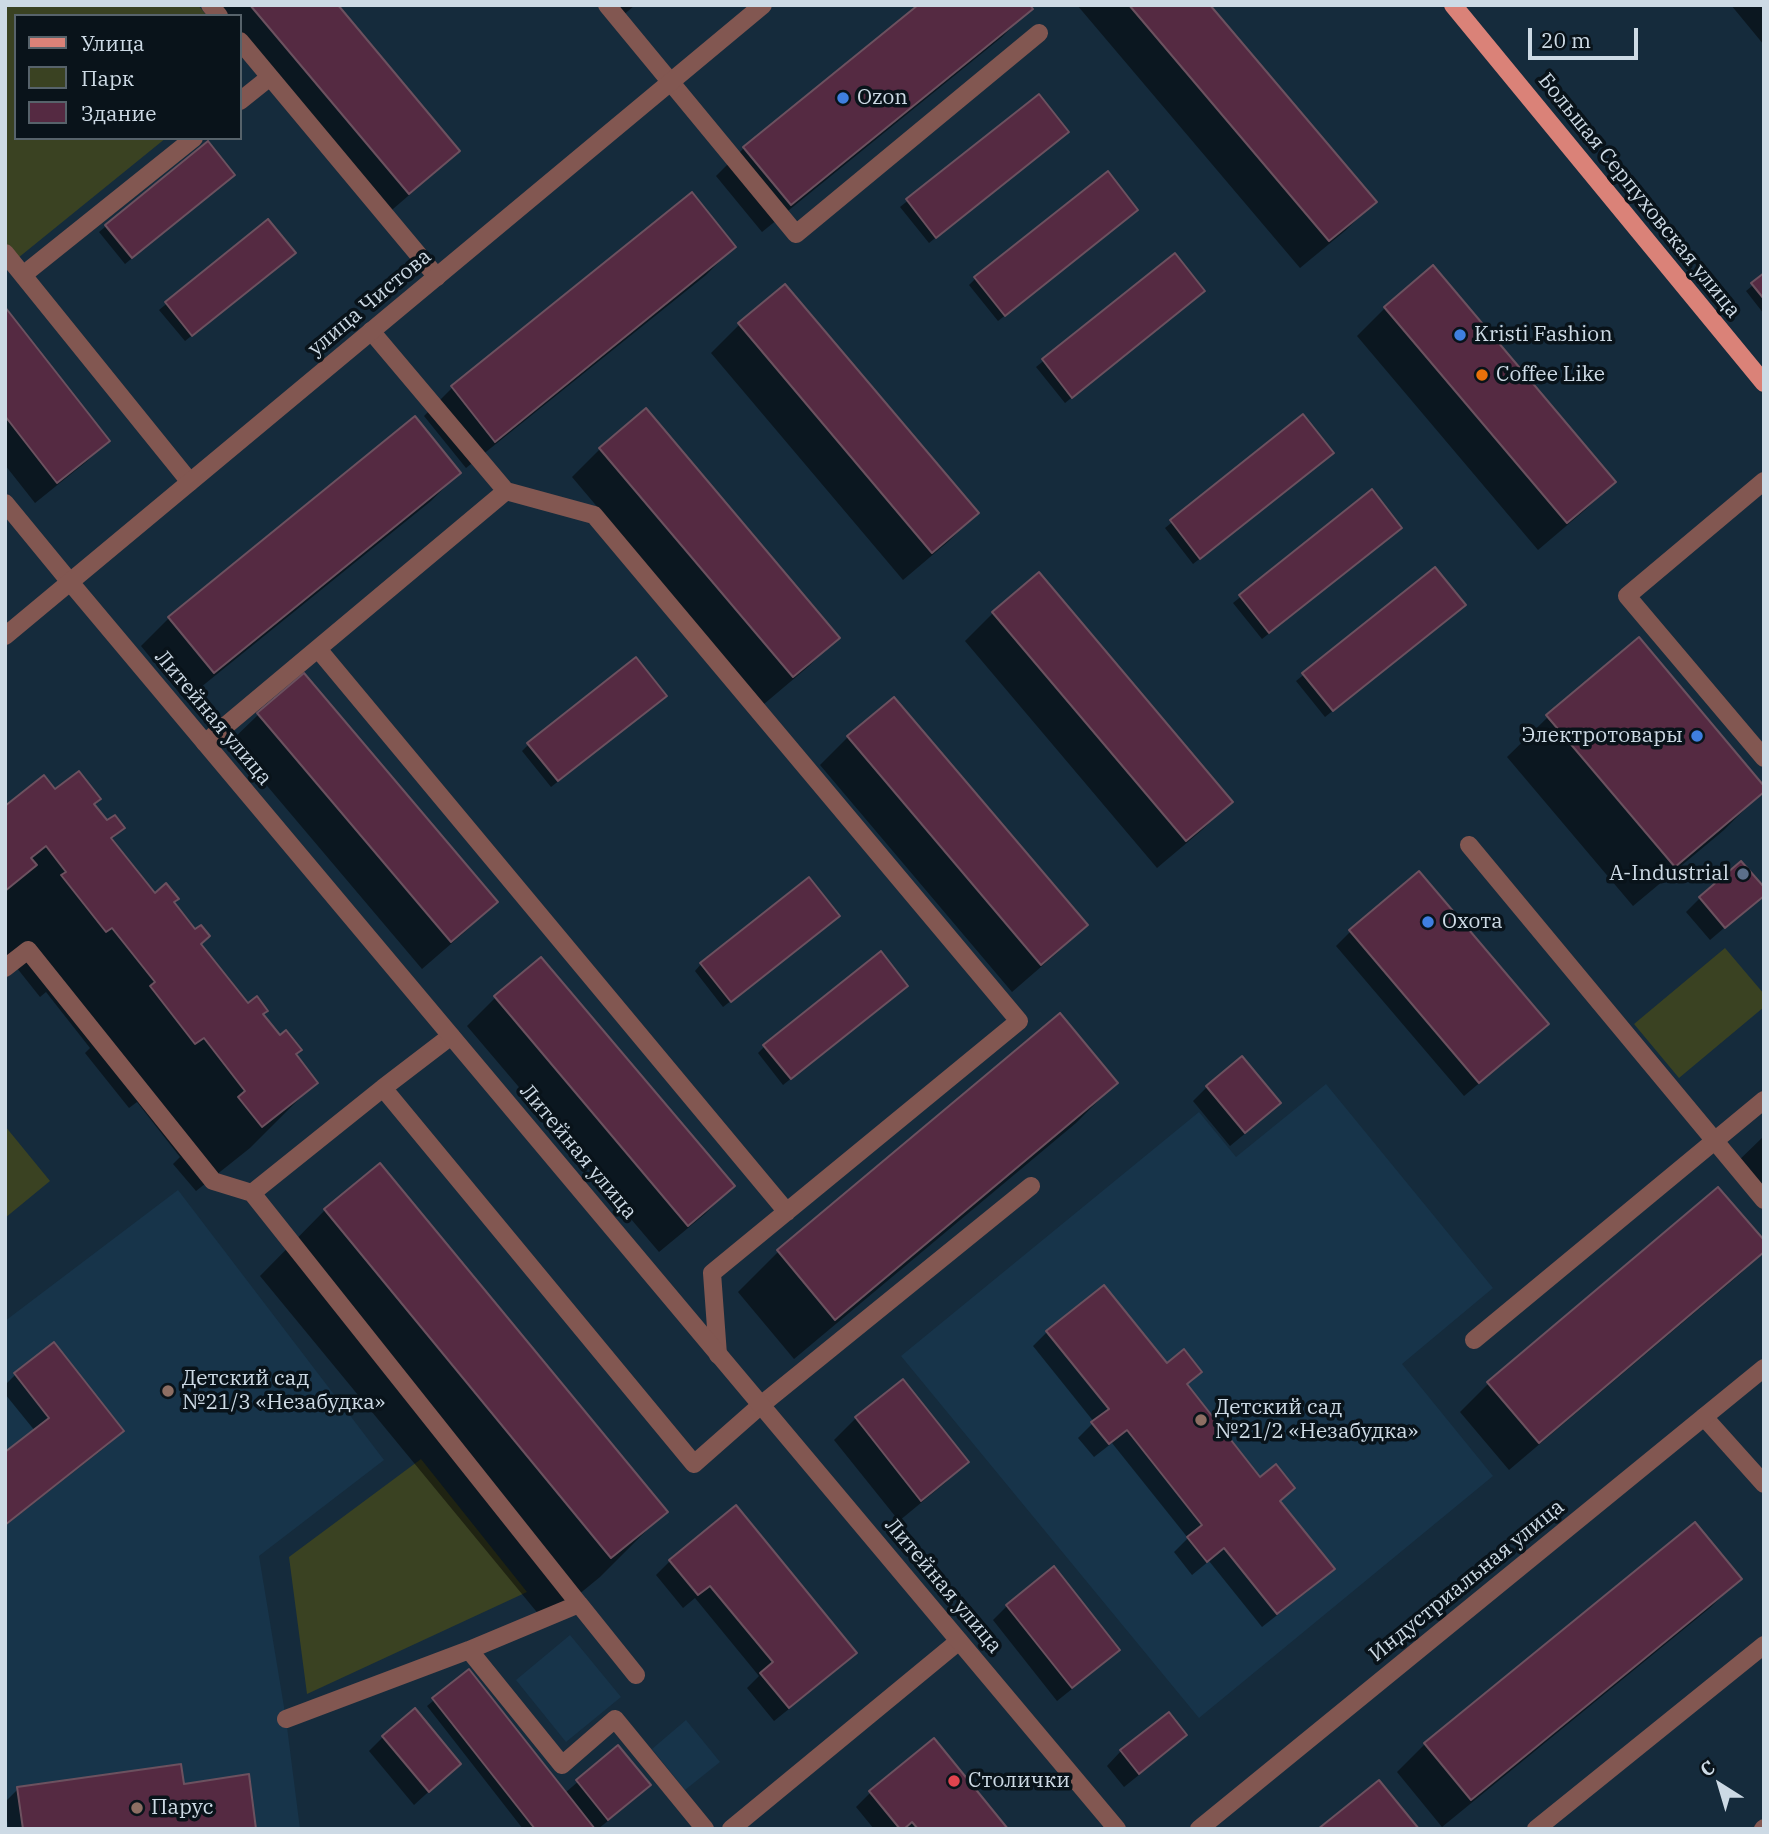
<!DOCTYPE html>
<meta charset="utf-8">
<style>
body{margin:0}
#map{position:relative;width:1769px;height:1834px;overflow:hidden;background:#152b3c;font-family:"IBM Plex Serif",serif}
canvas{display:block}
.frame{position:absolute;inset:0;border:7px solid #cddae5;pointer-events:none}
.legend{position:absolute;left:14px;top:14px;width:228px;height:126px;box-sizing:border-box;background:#09131a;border:2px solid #57636b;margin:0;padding:9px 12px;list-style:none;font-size:21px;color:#cddae5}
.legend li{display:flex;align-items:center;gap:14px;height:35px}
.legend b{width:35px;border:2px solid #57636b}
.north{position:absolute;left:1685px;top:1750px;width:70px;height:70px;-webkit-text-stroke:5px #09131a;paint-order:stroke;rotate:323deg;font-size:19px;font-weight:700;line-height:28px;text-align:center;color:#cddae5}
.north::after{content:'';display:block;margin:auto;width:24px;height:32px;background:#cddae5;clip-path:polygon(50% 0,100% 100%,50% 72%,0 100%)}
.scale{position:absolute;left:1528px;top:28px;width:110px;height:32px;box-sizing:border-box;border:4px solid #cddae5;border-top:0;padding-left:9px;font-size:21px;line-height:24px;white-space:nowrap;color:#cddae5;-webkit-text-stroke:5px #09131a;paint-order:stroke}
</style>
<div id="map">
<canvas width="1769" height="1834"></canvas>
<div class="frame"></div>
<ul class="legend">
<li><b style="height:9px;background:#da8278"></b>Улица</li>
<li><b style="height:19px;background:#3a4222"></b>Парк</li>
<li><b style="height:19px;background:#552a42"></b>Здание</li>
</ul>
<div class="north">С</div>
<div class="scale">20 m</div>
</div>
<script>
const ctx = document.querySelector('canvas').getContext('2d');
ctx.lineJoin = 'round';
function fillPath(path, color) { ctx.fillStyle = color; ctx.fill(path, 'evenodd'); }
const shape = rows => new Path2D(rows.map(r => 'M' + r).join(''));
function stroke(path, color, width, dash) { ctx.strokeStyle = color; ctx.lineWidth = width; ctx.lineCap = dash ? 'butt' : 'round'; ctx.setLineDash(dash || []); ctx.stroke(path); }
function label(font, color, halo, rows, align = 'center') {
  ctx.font = font + ' "IBM Plex Serif",serif'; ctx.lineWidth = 7; ctx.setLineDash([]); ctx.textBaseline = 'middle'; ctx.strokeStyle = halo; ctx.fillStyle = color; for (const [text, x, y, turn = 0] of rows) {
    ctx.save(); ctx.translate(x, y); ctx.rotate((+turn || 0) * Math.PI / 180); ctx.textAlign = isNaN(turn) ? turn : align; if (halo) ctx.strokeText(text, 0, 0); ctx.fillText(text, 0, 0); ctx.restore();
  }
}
fillPath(shape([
 [1326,1084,1493,1288,1402,1364,1493,1476,1199,1718,901,1356,1199,1112,1236,1157],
 [178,1190,384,1460,259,1556,286,1719,300,1829,5,1829,5,1321],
 [570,1635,621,1697,566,1742,516,1680],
 [686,1720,720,1762,685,1790,652,1749]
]), '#17344a');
fillPath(shape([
 [5,5,198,5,207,16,16,16,16,138,166,138,18,258,5,242],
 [1725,948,1764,994,1764,1007,1679,1078,1634,1024],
 [5,1126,50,1181,5,1218],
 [421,1459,527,1592,307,1694,289,1557]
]), '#3a4222');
fillPath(shape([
 [211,5,335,5,458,151,436,172,386,215,240,40,240,16,219,16],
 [610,5,635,5,620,18],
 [1077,5,1208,5,1374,202,1346,230,1300,268],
 [1731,5,1764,5,1764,45],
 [1030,9,1002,37,762,232,716,176,744,148],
 [1038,96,1060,138,929,243,900,207],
 [207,143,226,181,125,264,99,232],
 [692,194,734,247,706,275,466,468,424,416,452,388],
 [1130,216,998,321,969,285,975,279],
 [268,221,287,259,185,341,159,310],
 [1174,255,1196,298,1065,403,1036,367],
 [1764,276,1764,314,1746,291],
 [785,287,977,513,949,541,903,580,711,353,739,325],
 [1385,308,1614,482,1585,510,1538,550,1357,336],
 [5,310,108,441,86,462,35,503,5,465],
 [1303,417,1325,459,1193,564,1165,528],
 [600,449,838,637,809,666,764,704,572,477],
 [459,473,431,501,185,700,141,646,169,618],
 [1371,492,1394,534,1262,639,1233,603],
 [1434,569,1457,611,1325,717,1296,681],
 [993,613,1231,802,1202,830,1157,868,965,641],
 [893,699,1085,925,1057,953,1012,992,820,765,848,737],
 [658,702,551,787,522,751,529,744],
 [259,714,496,902,467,930,422,969,230,742],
 [1548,717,1764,790,1724,830,1633,906,1507,757],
 [55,792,93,805,107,823,123,828,111,840,154,895,173,903,199,945,248,1006,262,1015,316,1082,250,1148,196,1191,173,1164,180,1157,137,1102,129,1108,85,1053,90,1048,46,992,40,997,5,953,5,808],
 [1419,873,1547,1024,1533,1038,1464,1096,1336,946,1350,932],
 [1764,894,1710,940,1686,912,1700,898],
 [831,923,723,1007,695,971,701,964],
 [541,959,733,1186,705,1214,659,1252,467,1026,495,998],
 [899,992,783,1085,758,1053,765,1046],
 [1116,1083,1076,1123,794,1359,738,1292,779,1251],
 [1207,1087,1279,1103,1265,1117,1230,1146,1193,1101],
 [1764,1136,1764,1203,1733,1166],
 [380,1165,665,1512,600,1577,545,1622,260,1276,325,1210],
 [1718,1189,1764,1251,1739,1275,1509,1470,1460,1412,1488,1384],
 [1047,1332,1167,1365,1200,1372,1186,1386,1260,1479,1293,1488,1279,1502,1332,1569,1318,1583,1262,1627,1209,1561,1192,1575,1174,1552,1188,1538,1112,1443,1094,1457,1078,1438,1094,1422,1033,1346],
 [15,1375,122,1431,108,1445,5,1526,5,1455,35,1431,5,1394,5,1385],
 [902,1381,967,1462,945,1483,899,1521,834,1440,856,1418],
 [670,1561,855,1653,841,1667,774,1721,747,1688,759,1676,695,1598,683,1608,656,1575],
 [1053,1569,1117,1650,1103,1664,1057,1701,993,1620,1007,1606],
 [1739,1579,1711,1607,1442,1827,1397,1772,1425,1744],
 [469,1671,565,1793,618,1747,649,1785,635,1799,598,1829,523,1829,427,1706],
 [1168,1714,1185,1735,1171,1749,1124,1787,1107,1766,1121,1751],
 [383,1737,459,1764,414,1805,369,1751],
 [934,1741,1006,1829,874,1829,856,1807,870,1793],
 [18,1789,254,1829,8,1829,5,1802]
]), '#0007');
const building = shape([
 [250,5,338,5,460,151,409,194,250,5],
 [918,5,1030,5,1033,9,791,205,743,147,918,5],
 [1129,5,1210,5,1377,202,1329,241,1129,5],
 [1039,94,1069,132,936,238,906,199,1039,94],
 [208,141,235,175,132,258,105,225,208,141],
 [1108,171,1138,210,1005,316,974,277,1108,171],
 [692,192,736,247,495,442,451,386,692,192],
 [268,219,296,253,192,336,165,302,268,219],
 [1175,253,1205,291,1072,398,1042,359,1175,253],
 [1433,265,1616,482,1567,523,1384,307,1433,265],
 [1764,273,1764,299,1751,283,1764,273],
 [785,284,979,513,932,553,738,323,785,284],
 [5,307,110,441,57,483,5,416,5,307],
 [646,408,840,638,793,677,599,448,646,408],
 [1303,414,1334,453,1200,559,1170,520,1303,414],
 [415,416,461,473,214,673,168,617,415,416],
 [1372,489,1402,528,1269,633,1239,595,1372,489],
 [1435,567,1466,605,1333,711,1302,673,1435,567],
 [1039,572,1233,802,1186,841,992,612,1039,572],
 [1639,637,1764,786,1764,792,1675,867,1546,715,1639,637],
 [636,657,667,696,558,781,527,743,636,657],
 [304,673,498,902,451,942,257,713,304,673],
 [894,697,1088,925,1041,965,847,736,894,697],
 [79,771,101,799,94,804,107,820,115,815,125,828,111,838,155,893,166,883,179,899,174,902,195,929,201,925,210,936,201,944,248,1003,257,996,268,1011,263,1014,280,1035,286,1030,302,1050,296,1054,318,1083,262,1127,238,1097,245,1091,204,1038,195,1044,150,986,155,982,112,928,106,932,61,875,66,872,46,846,31,858,37,865,5,891,5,806,44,775,55,789,79,771],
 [1741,861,1764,887,1764,896,1725,928,1699,897,1741,861],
 [1419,871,1549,1024,1479,1083,1349,930,1419,871],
 [809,877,840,916,731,1002,700,963,809,877],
 [881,951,908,986,791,1079,763,1045,881,951],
 [541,957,735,1186,688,1226,494,996,541,957],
 [1060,1013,1118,1083,835,1320,777,1250,1060,1013],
 [1242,1056,1281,1103,1245,1133,1206,1086,1242,1056],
 [380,1163,668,1512,611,1558,324,1209,380,1163],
 [1718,1187,1764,1240,1764,1252,1539,1443,1487,1382,1718,1187],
 [1104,1285,1167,1363,1184,1349,1202,1372,1187,1384,1260,1477,1276,1464,1295,1488,1280,1501,1335,1569,1277,1614,1224,1548,1207,1562,1187,1537,1202,1525,1127,1430,1109,1444,1091,1422,1109,1409,1046,1331,1104,1285],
 [54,1342,124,1431,5,1525,5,1452,49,1418,14,1373,54,1342],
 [903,1379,969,1462,921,1501,855,1417,903,1379],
 [736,1505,857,1653,789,1708,760,1673,773,1662,710,1586,698,1595,669,1560,736,1505],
 [1695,1522,1742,1579,1471,1800,1424,1743,1695,1522],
 [1054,1566,1120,1650,1072,1688,1006,1605,1054,1566],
 [469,1669,595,1829,535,1829,432,1698,469,1669],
 [415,1708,461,1764,429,1792,382,1736,415,1708],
 [1169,1712,1187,1735,1139,1774,1120,1750,1169,1712],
 [934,1738,1008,1829,918,1829,912,1822,904,1829,900,1829,869,1791,934,1738],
 [618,1745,651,1785,608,1820,576,1780,618,1745],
 [181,1764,184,1784,249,1774,256,1829,23,1829,17,1787,181,1764],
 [1379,1780,1419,1829,1318,1829,1379,1780]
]);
fillPath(building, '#552a42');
stroke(building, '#6c515f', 2);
stroke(shape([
 [210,5,219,16],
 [607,5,796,234,1039,33],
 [240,41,437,277],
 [240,101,270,77],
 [5,253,190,482],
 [23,275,194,138],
 [371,331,506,491],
 [1764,481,1627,596,1764,758],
 [318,649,787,1212],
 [205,743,506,491,594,515,1019,1021,712,1273,718,1355],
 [1469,845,1764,1200],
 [5,968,28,950,213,1181,252,1193],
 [383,1088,694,1464,761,1405,1031,1186],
 [1474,1340,1764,1100],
 [1704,1417,1764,1484],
 [579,1604,636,1675],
 [469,1650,562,1765,615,1719,705,1829],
 [286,1719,469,1650,579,1604,252,1193,383,1088,451,1036],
 [731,1829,959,1641],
 [1536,1829,1764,1645],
 [1763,1829,1764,1828]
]), '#825751', 18);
stroke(shape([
 [5,503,70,582]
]), '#825751', 18);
stroke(shape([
 [70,582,1117,1829],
 [5,636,763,5],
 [1199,1829,1764,1368]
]), '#825751', 18);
stroke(shape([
 [1453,5,1764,383]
]), '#da8278', 18);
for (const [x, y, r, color] of [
 [843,98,7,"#3f7fe0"],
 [1460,335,7,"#3f7fe0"],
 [1482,375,7,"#e8710a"],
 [1697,736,7,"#3f7fe0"],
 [1743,874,7,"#5c6f8a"],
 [1428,922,7,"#3f7fe0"],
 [168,1391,7,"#8d6e63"],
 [1201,1420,7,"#8d6e63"],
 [954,1781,7,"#e0444e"],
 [137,1808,7,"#8d6e63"]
]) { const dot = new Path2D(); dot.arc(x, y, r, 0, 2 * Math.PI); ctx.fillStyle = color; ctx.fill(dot); stroke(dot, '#09131a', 2.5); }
label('21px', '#cddae5', '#09131a', [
 ["Ozon",857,98],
 ["Kristi Fashion",1474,335],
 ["Coffee Like",1496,375],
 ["Электротовары",1683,736,"right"],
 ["A-Industrial",1729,874,"right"],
 ["Охота",1442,922],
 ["Детский сад",182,1379],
 ["№21/3 «Незабудка»",182,1403],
 ["Детский сад",1215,1408],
 ["№21/2 «Незабудка»",1215,1432],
 ["Столички",968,1781],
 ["Парус",151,1808]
], 'left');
label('21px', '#cddae5', '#09131a', [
 ["Большая Серпуховская улица",1639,196,51],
 ["улица Чистова",370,303,-40],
 ["Литейная улица",213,718,50],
 ["Литейная улица",578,1152,50],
 ["Индустриальная улица",1467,1581,-39],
 ["Литейная улица",943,1586,50]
]);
</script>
